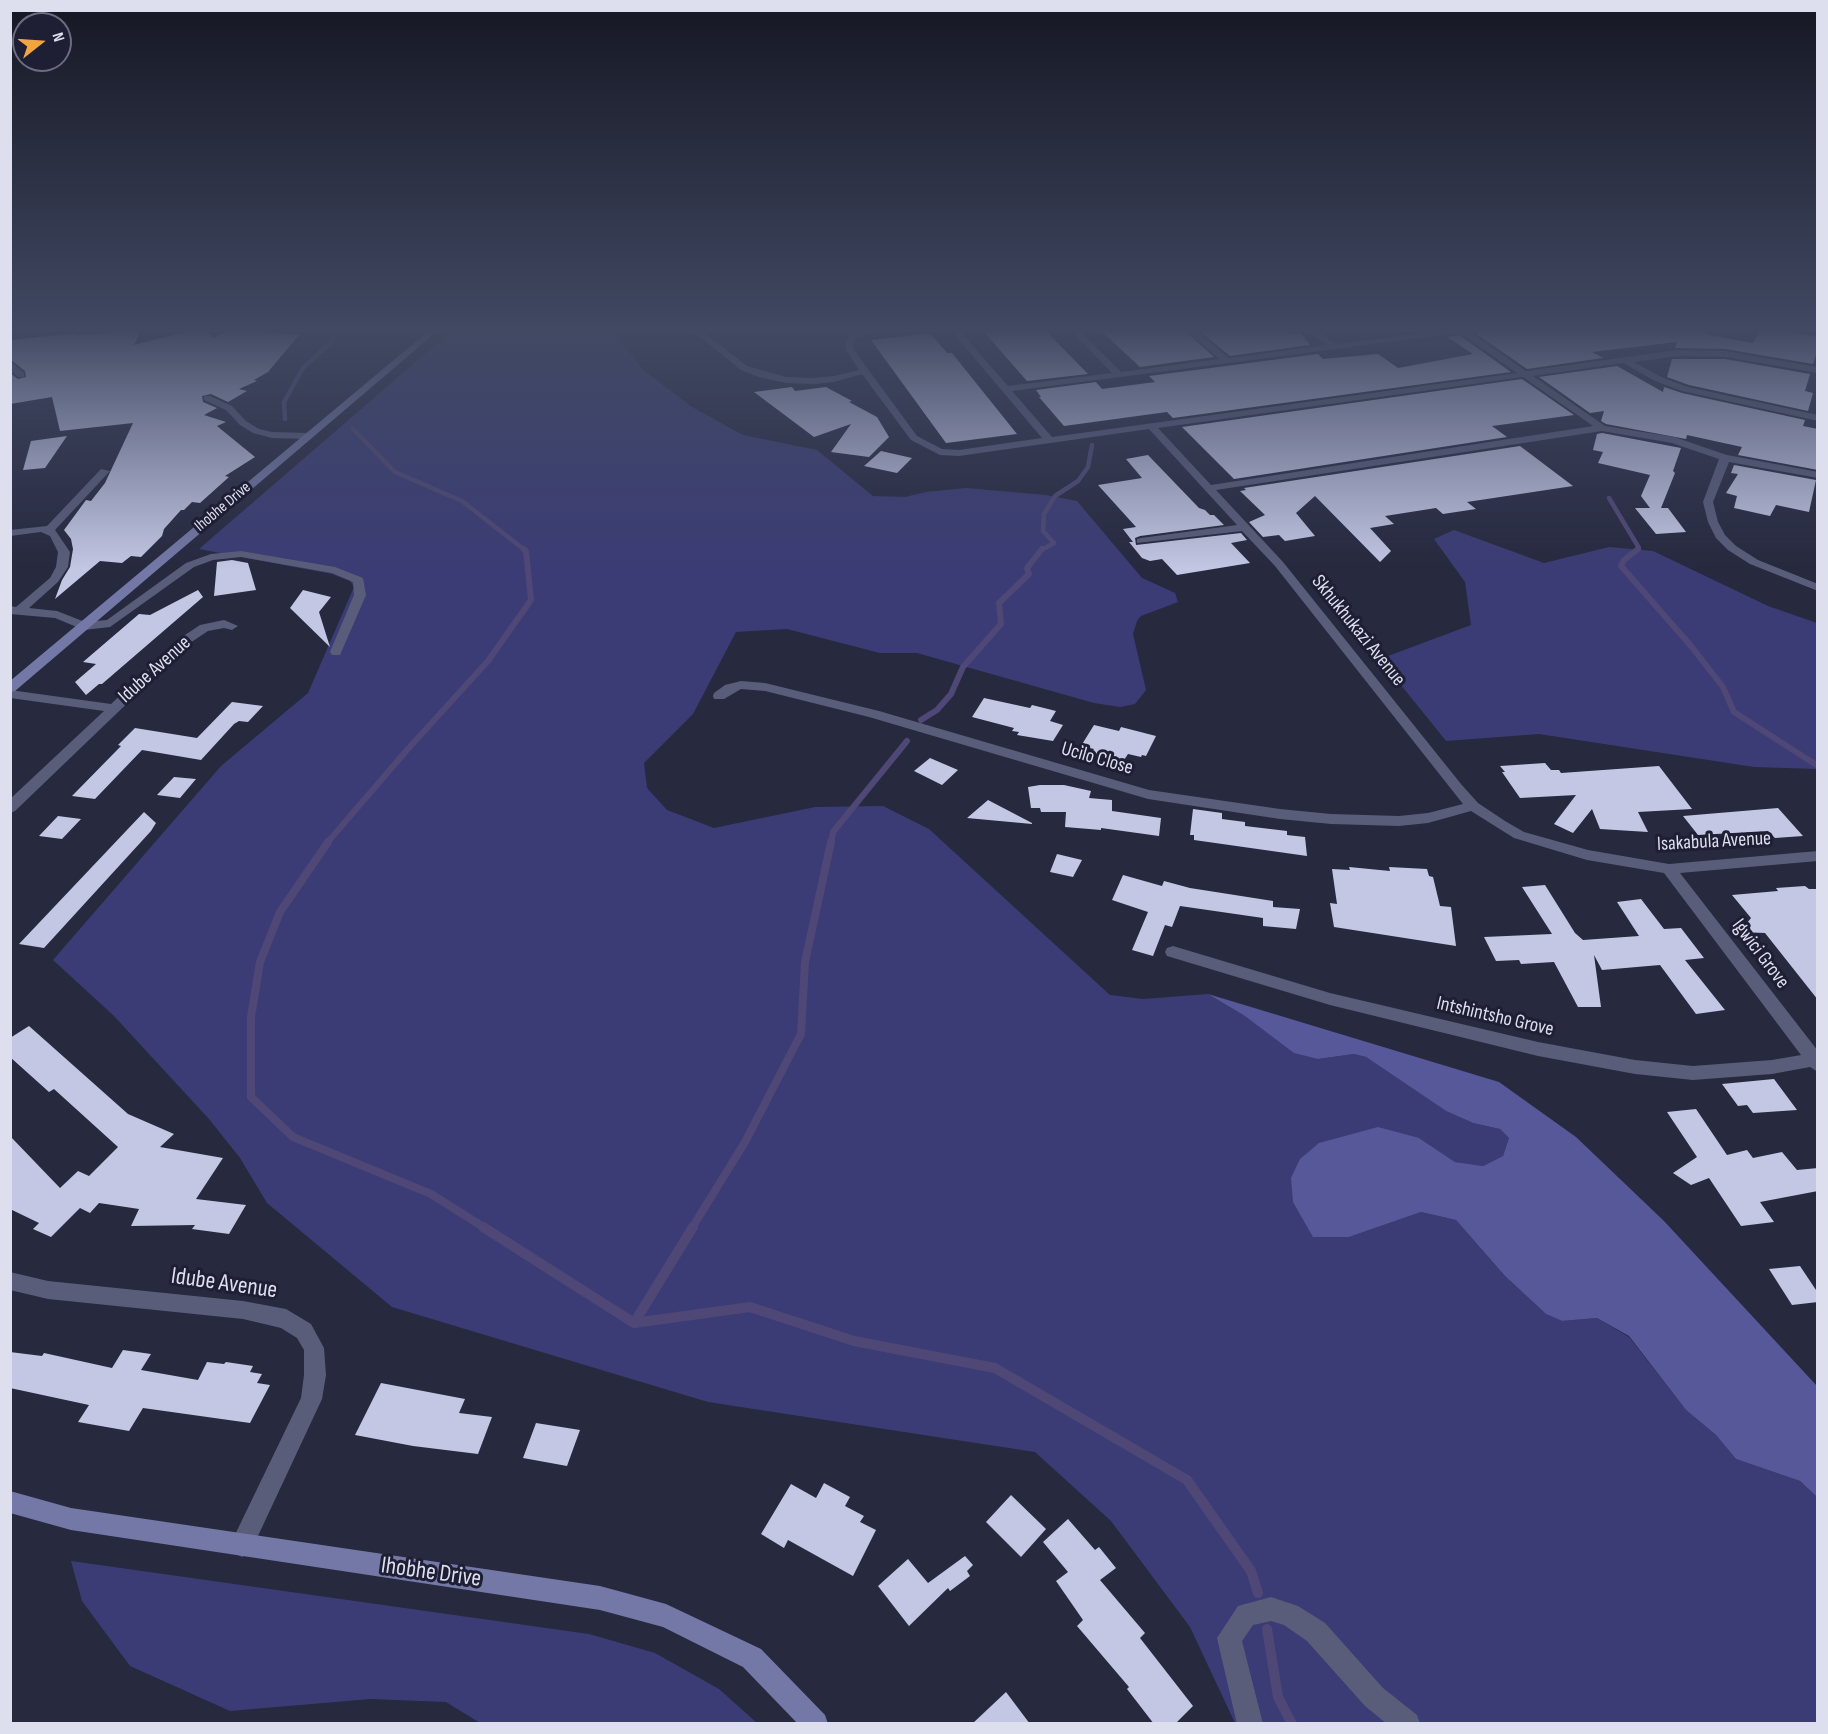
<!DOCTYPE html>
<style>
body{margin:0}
#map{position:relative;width:1828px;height:1734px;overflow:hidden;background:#27293f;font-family:"Sofia Sans Condensed",sans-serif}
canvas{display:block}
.frame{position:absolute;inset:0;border:12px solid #dddfee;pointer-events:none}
.north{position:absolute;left:12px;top:12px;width:60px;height:60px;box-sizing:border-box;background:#1e1f35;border:2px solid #6a6c7f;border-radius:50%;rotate:73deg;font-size:16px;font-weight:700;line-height:24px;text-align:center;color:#dddfee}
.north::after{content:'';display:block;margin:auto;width:21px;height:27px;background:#f1a540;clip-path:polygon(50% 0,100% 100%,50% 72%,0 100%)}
</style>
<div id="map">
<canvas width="1828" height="1734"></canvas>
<div class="frame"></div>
<div class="north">N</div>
</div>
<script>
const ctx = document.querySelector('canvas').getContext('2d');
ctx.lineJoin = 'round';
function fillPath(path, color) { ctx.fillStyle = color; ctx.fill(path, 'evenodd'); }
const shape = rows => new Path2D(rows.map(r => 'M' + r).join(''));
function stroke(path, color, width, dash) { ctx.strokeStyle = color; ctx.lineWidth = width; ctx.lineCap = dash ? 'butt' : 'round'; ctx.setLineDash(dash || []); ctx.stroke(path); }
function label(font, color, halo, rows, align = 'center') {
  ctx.font = font + ' "Sofia Sans Condensed",sans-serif'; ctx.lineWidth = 6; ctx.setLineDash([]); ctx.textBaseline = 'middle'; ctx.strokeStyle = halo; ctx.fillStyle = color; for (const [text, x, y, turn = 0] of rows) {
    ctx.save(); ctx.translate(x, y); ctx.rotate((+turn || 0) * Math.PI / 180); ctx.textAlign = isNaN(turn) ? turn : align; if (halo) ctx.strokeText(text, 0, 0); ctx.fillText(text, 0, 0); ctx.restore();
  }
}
fillPath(shape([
 [455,328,580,328,615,334,642,369,692,407,743,435,817,450,873,496,905,497,926,492,966,488,1046,495,1077,501,1142,578,1175,593,1178,602,1141,616,1137,621,1133,634,1146,690,1135,704,1120,707,1094,703,917,653,880,653,787,629,736,632,693,714,644,763,647,788,667,810,714,828,815,807,883,806,929,829,1110,995,1143,999,1208,994,1318,1059,1354,1054,1366,1057,1446,1111,1473,1123,1500,1129,1509,1138,1503,1156,1483,1166,1455,1162,1419,1138,1349,1237,1421,1212,1456,1220,1505,1276,1546,1314,1562,1321,1597,1318,1629,1337,1686,1410,1716,1435,1736,1459,1800,1481,1817,1497,1817,1723,1235,1723,1190,1627,1111,1521,1035,1452,708,1402,392,1307,267,1203,240,1158,209,1119,114,1016,53,960,221,766,308,693,354,587,350,581,332,574,199,549],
 [1454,530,1544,563,1609,547,1653,551,1768,606,1817,623,1817,769,1754,767,1539,734,1446,741,1380,659,1471,625,1465,582,1434,539],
 [71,1561,589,1634,655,1653,719,1689,757,1723,480,1723,446,1702,370,1699,230,1711,130,1666,82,1601]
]), '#3b3c75');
fillPath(shape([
 [1208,994,1499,1082,1576,1137,1664,1221,1817,1386,1817,1497,1800,1481,1736,1459,1716,1435,1686,1410,1629,1336,1597,1318,1562,1321,1546,1314,1505,1276,1456,1220,1421,1212,1349,1237,1313,1237,1293,1202,1291,1178,1300,1159,1319,1143,1378,1127,1419,1138,1455,1162,1483,1166,1503,1156,1509,1138,1500,1129,1473,1123,1446,1111,1366,1057,1354,1054,1318,1059,1294,1053,1245,1016]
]), '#565899');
stroke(shape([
 [285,419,284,402,303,368,333,340,340,328],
 [353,429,395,472,462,501,526,551],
 [1609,498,1639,548,1637,551],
 [1040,551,1054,543,1043,531,1044,514,1055,496,1078,481,1088,467,1092,445]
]), '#4f4876', 4.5);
stroke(shape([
 [1638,549,1624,560,1621,566,1691,646,1723,687,1734,712,1818,766],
 [921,720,937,710,951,694,963,667,1001,624,999,603,1029,574,1027,568,1042,549],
 [327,843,407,750,488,661,531,600,526,551,524,549],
 [831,843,833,832,907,741]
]), '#4f4876', 6);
stroke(shape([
 [328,842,280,912,260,962,251,1017,251,1097,293,1137,431,1194,485,1228],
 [692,1228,745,1142,801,1034,805,962,831,842]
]), '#4f4876', 8);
stroke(shape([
 [483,1227,634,1323,750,1307,854,1341,995,1368,1187,1480,1251,1571,1258,1593],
 [634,1323,693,1227],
 [1267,1629,1278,1697,1292,1724]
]), '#4f4876', 10);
fillPath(shape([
 [200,328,214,338,229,329,299,335,268,372,254,380,257,381,239,389,247,391,228,402,211,394,202,396,203,402,217,408,204,415,226,422,217,426,255,457,225,476,229,477,200,503,192,502,184,510,181,510,164,529,162,536,141,557,131,556,122,563,100,561,55,599,62,580,70,567,73,549,71,539,64,530,86,500,91,501,105,483,133,423,60,431,52,397,10,404,10,373,18,379,26,377,25,371,10,359,10,340,77,333,77,335,141,330,134,345],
 [993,328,1043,328,1088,374,1027,381,984,332,994,330],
 [1098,328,1182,328,1214,357,1140,367],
 [1233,328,1280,328,1289,334,1301,333,1310,345,1230,356,1201,332],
 [1488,328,1699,328,1710,335,1753,343,1760,328,1774,328,1818,337,1818,348,1813,364,1725,349,1675,348,1677,342,1592,352,1603,358,1527,369,1475,333],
 [930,333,947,353,952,353,1017,434,946,443,871,340],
 [1459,335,1511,372,1173,418,1167,412,1064,426,1039,397,1041,397,1036,390,1096,382,1102,389,1155,382,1149,376,1318,354,1323,359,1378,354,1398,368,1473,354,1447,337],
 [1672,359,1725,359,1810,374,1805,391,1813,393,1808,411,1689,385,1667,377],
 [1617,366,1663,392,1664,387,1682,393,1805,420,1803,426,1818,429,1818,470,1738,455,1742,447,1687,435,1686,439,1606,424,1601,421,1604,411,1590,413,1539,377],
 [1522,379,1574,415,1492,426,1507,437,1234,479,1182,427],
 [792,387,795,391,826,387,852,401,849,402,877,417,889,437,869,457,831,452,851,424,814,437,754,392],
 [1602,433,1681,448,1673,471,1675,473,1661,508,1668,508,1686,532,1656,534,1635,508,1650,508,1641,496,1650,475,1598,463,1603,452,1593,450,1597,434],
 [67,436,45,468,23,470,31,441],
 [1520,446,1573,486,1467,502,1476,509,1443,514,1436,508,1385,516,1394,524,1370,528,1391,551,1380,562,1315,496,1296,513,1315,536,1285,541,1279,535,1263,537,1249,522,1265,515,1240,491,1246,490,1244,488],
 [881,451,912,458,897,473,864,466],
 [1148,455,1199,508,1205,510,1210,515,1214,515,1224,525,1140,536,1135,538,1136,545,1241,533,1247,540,1231,543,1250,563,1177,575,1162,559,1150,561,1142,558,1129,542,1133,542,1123,529,1136,527,1098,485,1142,478,1126,459],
 [1734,465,1816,480,1809,512,1776,505,1770,516,1734,508,1737,496,1726,493,1738,474,1731,473],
 [232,560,248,563,256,590,214,596,217,562],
 [198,590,203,597,102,684,99,684,86,695,75,682,96,664,83,662,139,614,150,615],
 [303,590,331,597,319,612,330,647,290,608],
 [984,698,1030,708,1032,705,1056,711,1050,721,1063,725,1053,741,1017,735,1019,732,1012,731,1014,728,972,717],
 [232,702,263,706,248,722,239,721,234,724,201,760,142,750,95,799,72,796,121,746,118,745,135,728,197,738],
 [1094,725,1119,731,1121,727,1156,736,1146,756,1142,755,1141,757,1128,754,1124,760,1112,760,1092,752,1094,749,1081,746],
 [930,758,958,770,942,785,914,771],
 [1545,763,1551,770,1559,770,1561,773,1659,766,1692,809,1638,812,1648,832,1600,829,1592,809,1573,833,1554,824,1576,795,1520,798,1502,772,1505,772,1500,766],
 [174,777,196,779,180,798,157,795],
 [1040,785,1064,785,1091,791,1089,798,1112,800,1112,811,1161,818,1159,836,1101,828,1101,830,1065,827,1066,812,1041,812,1040,808,1031,808,1028,787],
 [988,800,1032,823,1032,824,967,818],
 [1778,808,1803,836,1775,838,1768,831,1698,835,1683,816],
 [1193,809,1222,813,1222,819,1245,822,1245,826,1287,831,1287,835,1305,837,1307,856,1194,840,1194,835,1190,835],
 [144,812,156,823,151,831,44,948,19,944],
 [58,816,81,819,62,839,39,836],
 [1057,854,1082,860,1073,877,1050,872],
 [1349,867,1390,871,1389,867,1427,869,1429,876,1433,877,1440,906,1451,907,1456,946,1334,927,1330,903,1337,904,1332,869,1350,870],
 [1123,875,1162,886,1164,881,1190,888,1273,901,1273,907,1300,909,1296,929,1263,926,1263,918,1180,906,1172,927,1165,925,1153,956,1132,950,1148,912,1112,900],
 [1545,885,1575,933,1583,940,1639,936,1617,902,1641,899,1664,929,1681,928,1704,958,1685,960,1725,1010,1696,1014,1660,965,1602,970,1594,955,1601,1007,1578,1007,1554,962,1521,964,1519,960,1496,961,1484,937,1552,934,1522,887],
 [1805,886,1809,889,1818,889,1818,1000,1765,933,1740,932,1751,918,1732,895,1778,891,1776,888],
 [29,1026,128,1114,174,1134,160,1147,223,1158,196,1199,246,1205,229,1234,192,1229,195,1225,131,1226,139,1209,99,1203,90,1213,80,1208,51,1237,33,1229,39,1223,10,1209,10,1136,60,1188,78,1171,89,1176,118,1147,54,1089,49,1092,10,1057,10,1038],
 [1774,1079,1797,1110,1753,1113,1747,1105,1738,1106,1722,1084],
 [1696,1109,1727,1155,1747,1150,1753,1158,1782,1152,1797,1170,1818,1168,1818,1191,1760,1202,1774,1222,1741,1226,1709,1178,1691,1185,1673,1173,1697,1157,1667,1112],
 [1800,1266,1818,1293,1818,1302,1792,1305,1769,1269],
 [123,1350,151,1354,141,1370,198,1380,207,1362,224,1364,226,1362,253,1366,250,1372,262,1374,257,1383,270,1385,250,1423,143,1408,129,1431,78,1422,89,1405,10,1388,10,1352,42,1356,44,1353,112,1368],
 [381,1383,465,1399,459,1413,492,1417,478,1454,413,1446,355,1435],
 [536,1423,580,1430,567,1466,523,1458],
 [824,1483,850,1497,845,1506,864,1516,860,1522,876,1530,853,1576,788,1540,784,1548,761,1534,791,1484,816,1498],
 [1011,1495,1046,1529,1021,1557,986,1522],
 [1068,1519,1095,1550,1099,1547,1116,1568,1100,1580,1145,1633,1140,1638,1193,1706,1175,1724,1154,1724,1127,1689,1129,1687,1077,1626,1083,1620,1056,1581,1068,1572,1043,1542],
 [965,1556,973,1565,967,1571,970,1576,950,1591,948,1588,909,1626,878,1586,908,1559,928,1583],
 [1006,1692,1030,1724,972,1724]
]), '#c3c7e4');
fillPath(shape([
 [689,328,698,328,747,366,786,377,813,378,834,376,859,370,846,350,845,343,850,334,857,330,880,328,856,338,853,343,854,350,917,436,942,449,959,450,1042,438,949,328,957,328,1008,386,1112,373,1068,328,1077,328,1121,372,1219,359,1184,328,1193,328,1229,358,1327,345,1304,328,1313,328,1336,344,1460,328,1486,328,1470,332,1526,371,1678,350,1725,351,1818,367,1818,373,1725,357,1678,356,1634,362,1661,377,1688,387,1818,415,1818,421,1682,391,1655,381,1623,363,1533,376,1605,426,1674,437,1727,455,1818,472,1818,478,1729,462,1713,502,1718,522,1725,535,1736,546,1758,560,1818,584,1818,591,1750,564,1728,550,1716,538,1708,522,1703,502,1719,459,1672,443,1602,431,1216,490,1283,562,1461,784,1478,803,1505,821,1524,832,1588,850,1669,864,1818,851,1818,861,1680,873,1818,1051,1818,1072,1810,1067,1772,1074,1693,1080,1635,1074,1538,1056,1330,1005,1167,956,1165,952,1167,948,1173,946,1330,993,1538,1042,1635,1060,1693,1066,1772,1060,1801,1055,1664,873,1587,860,1514,838,1471,811,1428,823,1399,826,1331,824,1280,819,1148,799,869,717,765,691,741,689,724,699,714,699,713,696,714,693,725,685,741,681,765,683,879,711,1149,790,1280,809,1331,814,1399,816,1428,813,1463,804,1275,566,1242,531,1137,543,1137,539,1141,538,1237,525,1149,429,959,456,940,455,911,440,862,374,834,382,813,384,786,383,759,377,741,370,689,328],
 [1460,333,1517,373,1052,437,1012,391,1460,333],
 [1523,377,1593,426,1211,485,1158,428,1523,377],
 [1806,328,1818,328,1818,331,1807,330,1806,328],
 [10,361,24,373,24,377,18,377,10,370,10,361],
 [204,396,210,396,232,406,246,421,259,429,272,432,307,433,312,436,307,439,272,438,253,433,240,425,226,410,204,400,204,396],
 [101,469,110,471,55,530,70,552,68,567,58,582,29,608,57,611,85,622,107,620,186,563,211,554,241,551,335,567,363,578,366,595,340,655,332,655,330,652,354,595,353,582,332,573,241,557,213,560,194,567,110,627,84,630,55,618,10,614,10,606,16,607,50,578,56,567,58,552,50,536,41,532,10,536,10,530,47,526,101,469],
 [224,620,238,626,232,630,224,628,208,631,190,643,15,811,10,813,10,799,104,711,10,698,10,690,111,704,182,637,200,625,224,620],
 [10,1272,48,1281,243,1301,286,1309,311,1324,324,1348,326,1375,322,1399,250,1553,242,1557,234,1553,230,1545,301,1398,304,1375,304,1350,297,1338,281,1328,243,1319,48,1299,10,1290,10,1272],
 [1271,1597,1298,1606,1325,1623,1383,1688,1417,1715,1420,1724,1387,1724,1365,1706,1307,1641,1284,1625,1271,1621,1253,1625,1242,1641,1263,1724,1237,1724,1217,1638,1238,1606,1271,1597]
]), '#5a5d7a');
fillPath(shape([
 [432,328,441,328,15,691,10,692,10,681,432,328],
 [10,1491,71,1508,600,1586,666,1604,761,1649,825,1715,828,1724,798,1724,743,1667,663,1627,600,1610,71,1530,10,1513,10,1491]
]), '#7478a6');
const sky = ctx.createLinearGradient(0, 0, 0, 570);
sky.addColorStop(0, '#151723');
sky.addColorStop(0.58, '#414963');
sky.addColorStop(1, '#41496300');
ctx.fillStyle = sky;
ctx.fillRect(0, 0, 1828, 570);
label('16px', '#dddfee', '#1e1f35', [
 ["Ihobhe Drive",223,507,-40]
]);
label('20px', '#dddfee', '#1e1f35', [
 ["Skhukhukazi Avenue",1358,631,51],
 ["Idube Avenue",155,670,-42],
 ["Ucilo Close",1097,759,16],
 ["Isakabula Avenue",1714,842,-3],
 ["Igwici Grove",1760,954,53],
 ["Intshintsho Grove",1495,1017,13]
]);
label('24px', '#dddfee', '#1e1f35', [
 ["Idube Avenue",224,1284,8],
 ["Ihobhe Drive",431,1573,8]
]);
</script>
